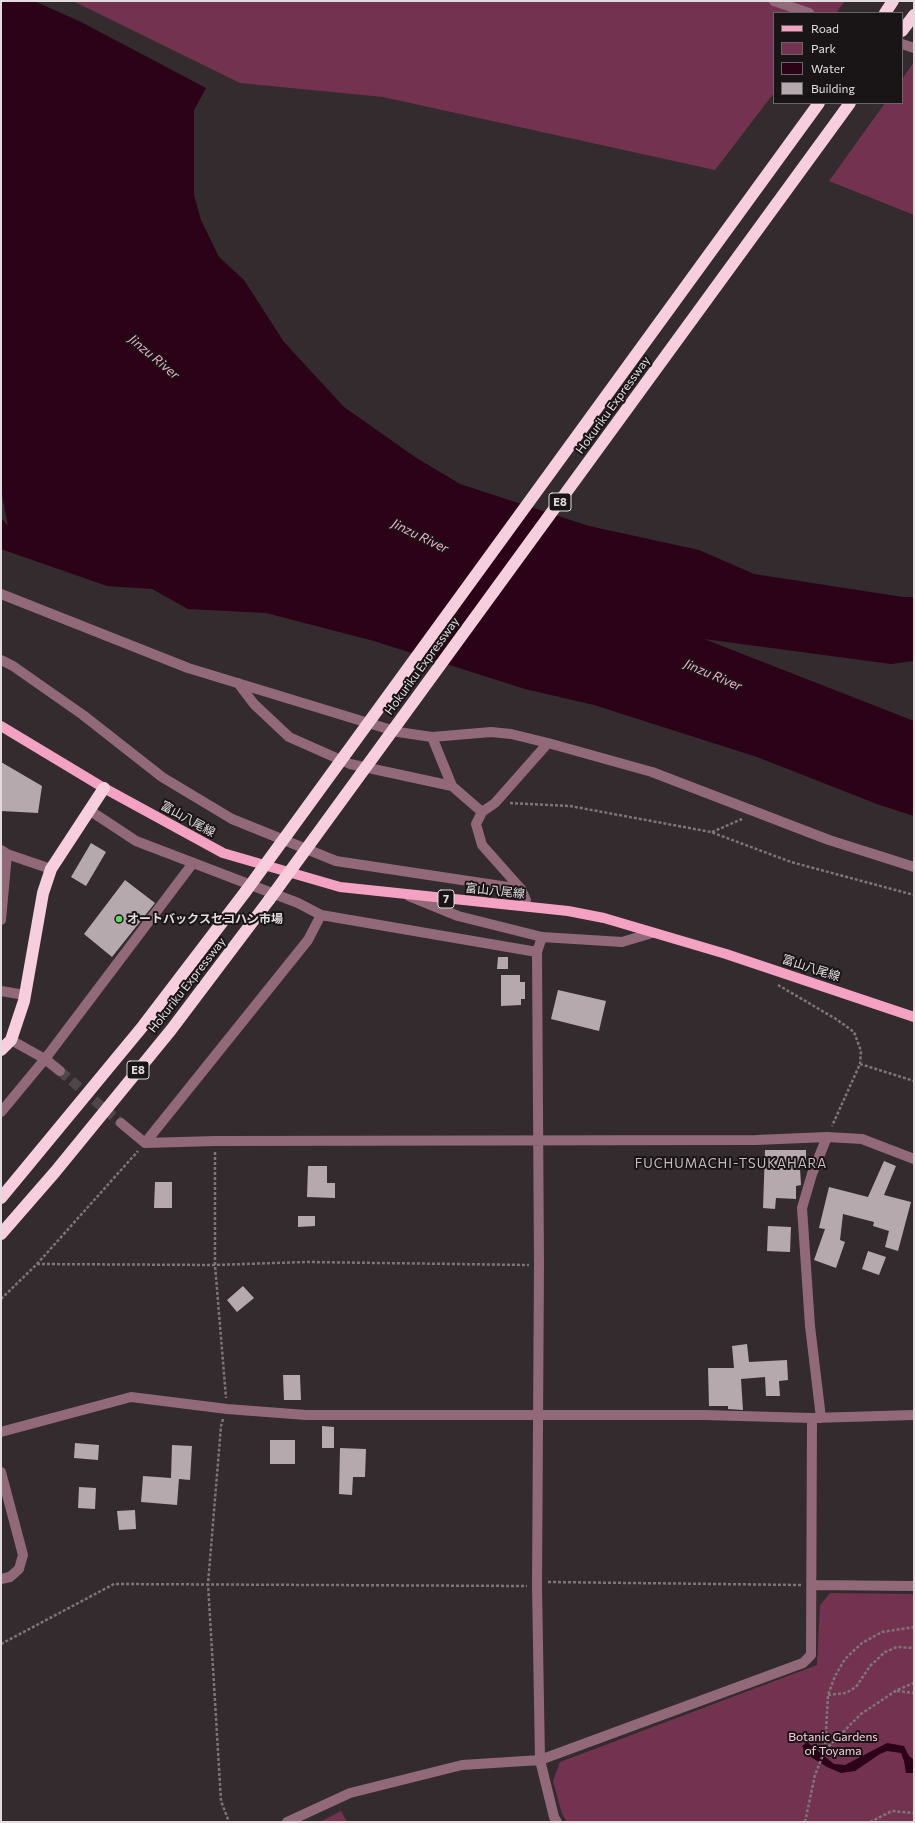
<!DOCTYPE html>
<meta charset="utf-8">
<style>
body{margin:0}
#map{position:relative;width:915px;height:1823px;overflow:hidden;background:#342b2e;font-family:Commissioner,sans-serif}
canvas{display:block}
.frame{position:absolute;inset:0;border:2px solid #e3dcdf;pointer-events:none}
.legend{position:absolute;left:773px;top:12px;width:130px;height:92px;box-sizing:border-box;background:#191516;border:1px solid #6a6566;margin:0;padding:5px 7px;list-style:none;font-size:12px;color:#e3dcdf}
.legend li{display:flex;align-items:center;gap:8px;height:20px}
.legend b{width:20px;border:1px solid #6a6566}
</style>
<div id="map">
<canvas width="915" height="1823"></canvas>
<div class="frame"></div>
<ul class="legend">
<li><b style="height:5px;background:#f4a2c3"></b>Road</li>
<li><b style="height:11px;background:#733350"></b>Park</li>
<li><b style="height:11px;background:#2b0217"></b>Water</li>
<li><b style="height:11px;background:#b5a9ae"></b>Building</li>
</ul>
</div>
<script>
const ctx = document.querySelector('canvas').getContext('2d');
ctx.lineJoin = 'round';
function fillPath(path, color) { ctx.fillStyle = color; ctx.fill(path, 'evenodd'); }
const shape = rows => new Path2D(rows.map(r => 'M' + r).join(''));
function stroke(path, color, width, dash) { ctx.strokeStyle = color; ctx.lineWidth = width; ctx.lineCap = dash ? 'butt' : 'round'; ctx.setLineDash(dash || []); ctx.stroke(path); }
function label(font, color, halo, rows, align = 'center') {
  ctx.font = font + ' Commissioner,"Noto Sans JP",sans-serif'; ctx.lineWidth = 4; ctx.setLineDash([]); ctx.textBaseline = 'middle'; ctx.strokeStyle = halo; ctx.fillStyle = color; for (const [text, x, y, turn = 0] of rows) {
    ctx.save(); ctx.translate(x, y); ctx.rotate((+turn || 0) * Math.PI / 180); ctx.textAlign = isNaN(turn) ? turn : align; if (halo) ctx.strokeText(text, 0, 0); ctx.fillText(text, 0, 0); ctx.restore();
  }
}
fillPath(shape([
 [73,1,845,1,836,13,774,13,774,93,715,170,383,97,240,83],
 [914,62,914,215,829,181,885,103,902,103,902,79],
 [830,1593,914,1594,914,1822,567,1822,562,1814,553,1781,560,1762,817,1665,820,1605],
 [341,1811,347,1822,320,1822]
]), '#733350');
fillPath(shape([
 [1,1,34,1,81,22,206,88,194,110,194,195,201,220,219,257,244,280,284,342,344,407,415,457,460,484,589,526,699,550,754,574,903,597,914,597,914,661,891,664,704,639,914,721,914,816,877,804,757,757,594,705,525,689,374,641,266,613,188,609,152,589,107,586,1,549,1,518,8,526,1,489],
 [807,1742,834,1764,845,1765,887,1743,904,1746,909,1756,914,1760,914,1773,906,1773,904,1761,901,1753,887,1751,880,1754,855,1771,841,1773,827,1767,806,1754,802,1746]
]), '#2b0217');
fillPath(shape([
 [1,762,42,786,38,813,1,811],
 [91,843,106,852,86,886,71,877],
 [125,880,155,903,112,957,84,934],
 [498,957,508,957,508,969,497,969],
 [501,975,520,975,520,982,525,982,525,999,521,999,521,1005,501,1006],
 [558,990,606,1001,599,1031,551,1019],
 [765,1150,806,1150,806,1168,800,1168,801,1185,796,1186,796,1199,776,1198,775,1209,763,1208],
 [884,1161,896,1166,884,1195,911,1202,898,1251,885,1247,889,1231,873,1226,874,1222,843,1214,840,1240,845,1242,836,1268,814,1260,825,1229,819,1228,829,1187,868,1197],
 [308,1166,327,1166,327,1183,335,1183,335,1198,307,1197],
 [155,1182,172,1182,172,1208,154,1208],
 [298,1216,315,1216,315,1226,298,1227],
 [768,1226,791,1227,790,1252,767,1251],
 [868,1251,886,1257,879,1275,862,1269],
 [243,1286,254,1298,237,1312,227,1300],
 [747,1344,749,1362,787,1360,788,1380,779,1381,780,1396,766,1396,765,1377,741,1379,743,1410,728,1409,728,1406,709,1406,708,1368,734,1368,732,1346],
 [283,1375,300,1375,301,1400,284,1400],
 [322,1426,334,1427,334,1448,322,1448],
 [270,1440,295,1440,295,1464,270,1464],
 [75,1443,99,1445,98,1460,74,1458],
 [172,1445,192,1446,190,1480,179,1479,177,1505,141,1502,143,1476,171,1478],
 [340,1448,366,1449,365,1477,353,1477,352,1495,339,1494],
 [79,1487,96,1488,95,1509,78,1508],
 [135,1510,136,1529,119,1530,117,1511]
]), '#b5a9ae');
stroke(shape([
 [60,1071,121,1123]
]), '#4e4649', 10, [10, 5]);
stroke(shape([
 [510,803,570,806,711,832,791,862,914,895],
 [712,832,742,819],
 [778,985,836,1019,854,1032,861,1051,860,1064,832,1126],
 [860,1064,914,1081],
 [215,1152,215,1265,226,1398],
 [37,1264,215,1265,306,1262,529,1265],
 [1,1299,37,1264,138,1151],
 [223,1419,221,1426,208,1584,221,1801,229,1822],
 [548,1582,801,1585],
 [1,1644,114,1584,527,1586],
 [897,1691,914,1693],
 [828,1695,846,1693,856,1687,870,1666,885,1652,897,1647,914,1648],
 [825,1749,828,1695,835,1676,845,1659,862,1643,882,1632,914,1627],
 [805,1822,815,1775,825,1750,861,1714,897,1690,914,1683],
 [870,1822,892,1811,914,1813]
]), '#7d7578', 2.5, [3, 2]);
stroke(shape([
 [774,1,809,13],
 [902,44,914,48],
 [1,594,188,668,398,732,432,737,491,732,511,734,548,743,652,772,829,840,914,867],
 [1,660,13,666,83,715,162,777,232,819,336,861,508,887,526,900],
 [238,683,254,704,289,737,350,764,452,786],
 [432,737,452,786,482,812],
 [89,810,136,841,298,903,321,915,308,940,145,1143],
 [1,850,7,854,51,869],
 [409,896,458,916,542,937,622,942,652,933],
 [525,898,521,889,482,845,476,824,482,812,495,803,548,743],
 [321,915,537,952],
 [1,920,7,854],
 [542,937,537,952,539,1265,537,1586,540,1760,554,1817,557,1822],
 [1,991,19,994],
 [11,1040,45,1059,60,1071],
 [1,1112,45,1059,193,863],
 [121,1123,145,1143,215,1141,756,1140,827,1137,862,1139,914,1159],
 [821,1418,810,1326,802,1208,812,1174,827,1137],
 [1,1432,131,1397,227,1409,306,1415,704,1415,812,1418,914,1415],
 [1,1472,23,1555,19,1569,10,1577,1,1579],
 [812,1585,914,1586],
 [287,1822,350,1793,462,1765,540,1760,803,1663,811,1655,812,1418]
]), '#916978', 10);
stroke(shape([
 [1,726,104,788,223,853,340,887,568,911,604,918,726,954,914,1017]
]), '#f4a2c3', 10);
stroke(shape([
 [885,13,893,1],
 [902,31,914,15],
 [1,1050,11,1040,24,1001,43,893,51,869,104,788],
 [1,1198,143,1026,246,891],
 [1,1234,55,1172,171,1030,269,900]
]), '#f7cedd', 12);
stroke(shape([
 [246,891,819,103],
 [269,900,850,103]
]), '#f7cedd', 12);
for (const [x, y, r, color] of [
 [119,919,4,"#65d467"]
]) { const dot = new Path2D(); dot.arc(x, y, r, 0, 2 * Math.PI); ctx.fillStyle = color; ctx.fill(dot); stroke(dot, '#191516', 1.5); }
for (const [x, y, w] of [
 [560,502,22],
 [446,899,16],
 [138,1070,22]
]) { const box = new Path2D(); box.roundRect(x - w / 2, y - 9, w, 18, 3); ctx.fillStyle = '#191516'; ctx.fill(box); stroke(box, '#e3dcdf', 1); }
label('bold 11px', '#e3dcdf', null, [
 ["E8",560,502],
 ["7",446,899],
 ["E8",138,1070]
]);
label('12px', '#e3dcdf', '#191516', [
 ["Hokuriku Expressway",613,405,-54],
 ["Hokuriku Expressway",422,666,-54],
 ["富山八尾線",188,819,29],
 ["富山八尾線",495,891,6],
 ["富山八尾線",811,968,18],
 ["Hokuriku Expressway",187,985,-52]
]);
label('bold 12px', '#e3dcdf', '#191516', [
 ["オートバックスセコハン市場",127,919]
], 'left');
label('12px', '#feccdf', '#191516', [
 ["Botanic Gardens",833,1737],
 ["of Toyama",833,1751]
]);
label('italic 13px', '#f4abc8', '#191516', [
 ["Jinzu River",154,357,40],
 ["Jinzu River",420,536,26],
 ["Jinzu River",713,675,23]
]);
ctx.letterSpacing = '1px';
label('13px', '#c7bbbf', '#191516', [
 ["FUCHUMACHI-TSUKAHARA",731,1164]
]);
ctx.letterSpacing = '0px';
</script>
